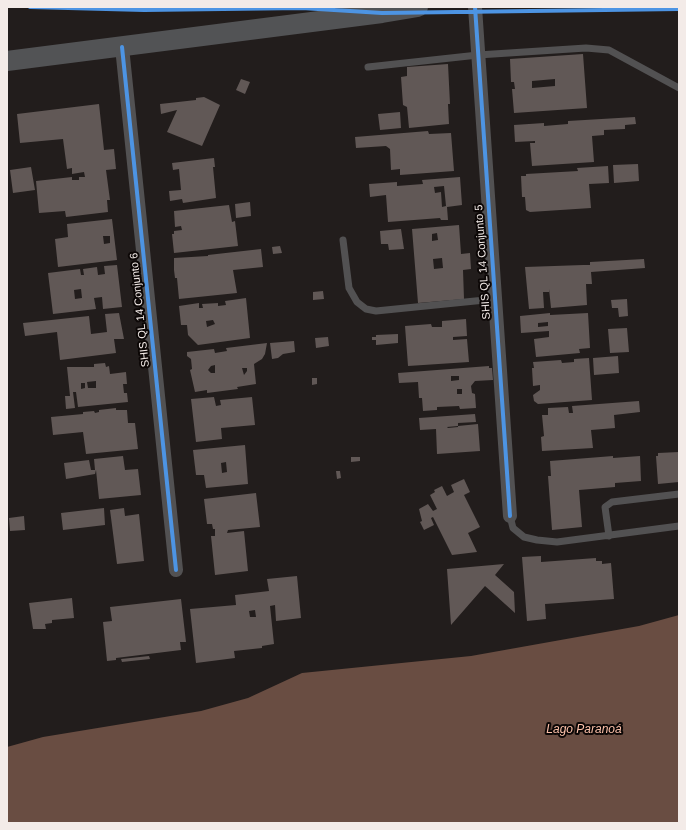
<!DOCTYPE html>
<meta charset="utf-8">
<style>
body{margin:0}
#map{position:relative;width:686px;height:830px;overflow:hidden;background:#221d1c;font-family:Helvetica,sans-serif}
canvas{display:block}
.frame{position:absolute;inset:0;border:8px solid #f3ebe8;pointer-events:none}
</style>
<div id="map">
<canvas width="686" height="830"></canvas>
<div class="frame"></div>
</div>
<script>
const ctx = document.querySelector('canvas').getContext('2d');
ctx.lineJoin = 'round';
function fillPath(path, color) { ctx.fillStyle = color; ctx.fill(path, 'evenodd'); }
const shape = rows => new Path2D(rows.map(r => 'M' + r).join(''));
function stroke(path, color, width, dash) { ctx.strokeStyle = color; ctx.lineWidth = width; ctx.lineCap = dash ? 'butt' : 'round'; ctx.setLineDash(dash || []); ctx.stroke(path); }
function label(font, color, halo, rows, align = 'center') {
  ctx.font = font + ' Helvetica,sans-serif'; ctx.lineWidth = 4; ctx.setLineDash([]); ctx.textBaseline = 'middle'; ctx.strokeStyle = halo; ctx.fillStyle = color; for (const [text, x, y, turn = 0] of rows) {
    ctx.save(); ctx.translate(x, y); ctx.rotate((+turn || 0) * Math.PI / 180); ctx.textAlign = isNaN(turn) ? turn : align; if (halo) ctx.strokeText(text, 0, 0); ctx.fillText(text, 0, 0); ctx.restore();
  }
}
fillPath(shape([
 [679,615,679,823,7,823,7,747,43,737,201,711,248,698,302,673,471,656,639,626]
]), '#694d42');
fillPath(shape([
 [583,54,587,108,514,113,512,89,515,89,514,82,511,82,510,59],
 [555,79,555,86,532,88,532,81],
 [448,64,450,104,448,104,449,124,409,128,407,107,403,105,401,77,407,76,407,67],
 [241,79,250,82,245,94,236,90],
 [204,97,220,105,202,146,167,132,177,110,161,114,160,104,196,100,196,98],
 [99,104,104,150,114,149,116,169,106,170,110,200,107,200,108,212,66,217,65,211,39,213,36,181,72,177,72,180,79,180,79,177,85,177,84,172,72,174,72,168,67,169,63,139,20,143,17,114],
 [400,112,401,128,380,130,378,114],
 [635,117,636,124,625,125,625,129,604,130,604,135,592,136,594,162,532,166,530,143,535,143,535,141,515,142,514,125,544,123,544,126,568,124,568,121],
 [428,131,429,134,451,133,454,171,400,175,400,169,391,170,390,149,386,146,356,148,355,137],
 [214,158,215,167,213,167,216,198,183,203,182,199,170,201,169,191,181,190,179,169,173,170,172,163],
 [638,164,639,181,614,183,613,165],
 [608,166,609,183,589,184,591,208,530,212,526,210,525,197,522,197,521,176,526,176,526,174,578,171,577,168],
 [31,167,35,190,13,193,10,170],
 [460,177,462,205,447,207,448,220,441,220,440,218,388,222,386,195,370,197,369,184,397,182,397,186,423,184,422,180],
 [444,186,446,206,442,207,441,192,435,193,434,187],
 [250,202,251,216,236,218,235,204],
 [229,205,232,222,235,221,238,246,174,253,172,234,174,234,174,231,182,230,181,226,175,227,174,211],
 [112,219,117,260,58,267,55,239,68,237,67,224],
 [103,236,110,236,110,243,104,244],
 [459,225,461,254,470,253,471,269,463,270,464,299,418,303,412,229],
 [437,233,438,240,432,241,432,234],
 [442,258,443,268,434,269,433,259],
 [401,229,404,249,389,250,388,244,381,244,380,231],
 [280,246,282,253,273,254,272,247],
 [261,249,263,267,233,270,237,293,179,299,177,278,175,278,174,270,174,258,208,256,208,255],
 [644,259,645,268,591,272,592,284,586,284,587,305,551,308,549,289,549,292,543,292,544,308,529,309,525,267,583,265,590,265,590,262],
 [117,265,122,307,103,309,102,297,94,298,96,309,53,314,48,273,80,269,81,275,84,275,83,269,97,267,98,275,105,274,104,266],
 [81,289,82,298,75,299,74,290],
 [323,291,324,299,313,300,313,292],
 [246,298,250,338,198,345,188,335,187,325,181,325,179,306,199,303,199,308,203,308,202,304,218,303,218,306,226,305,225,301],
 [213,320,215,324,207,327,206,321],
 [627,299,628,316,619,317,618,308,612,308,611,300],
 [119,313,124,339,114,339,116,353,60,360,57,332,25,336,23,323,89,316,91,334,107,332,105,314],
 [550,313,550,315,588,313,590,348,579,349,580,353,536,357,534,339,549,337,549,331,521,333,520,316],
 [548,322,548,326,538,327,538,323],
 [466,319,467,336,453,337,453,340,467,339,469,362,408,366,405,326,431,324,432,327,442,327,442,321],
 [627,328,629,352,610,353,608,329],
 [398,334,398,343,376,345,376,340,372,340,372,337,376,337,376,335],
 [328,337,329,346,316,348,315,338],
 [294,341,295,352,283,354,278,358,272,359,270,343],
 [267,343,265,354,262,359,254,364,256,384,237,387,238,389,207,393,207,390,195,392,190,370,192,369,191,359,187,356,187,352,214,349,215,353,227,351,226,348],
 [215,365,215,373,211,373,208,370,211,366],
 [242,368,247,368,247,371,244,375],
 [618,356,619,373,594,375,593,358],
 [589,358,592,400,538,404,534,401,533,395,540,390,540,385,533,386,532,368,534,368,533,362,561,360,562,363,574,362,574,359],
 [105,363,106,367,109,366,110,374,126,372,127,384,123,384,124,393,127,393,128,402,78,407,76,392,73,392,75,408,66,409,65,396,70,396,67,367,94,367,94,364],
 [96,381,96,388,88,388,87,382],
 [81,383,85,383,85,388,81,389],
 [489,366,489,368,492,368,493,380,475,381,471,386,472,393,475,394,476,408,460,409,459,406,437,407,437,410,423,411,422,398,419,398,418,382,399,383,398,373],
 [451,376,459,376,459,380,451,381],
 [457,389,462,389,462,394,457,394],
 [312,378,317,378,317,384,312,385],
 [214,397,216,406,221,405,220,400,252,397,255,425,221,428,222,439,196,442,191,399],
 [639,401,640,412,614,415,615,428,591,430,593,448,542,451,541,437,544,436,542,415,548,415,548,408,568,407,569,413,573,413,572,406],
 [116,408,116,410,127,410,128,423,135,423,138,449,86,454,83,432,53,435,51,417,83,414,83,412,94,411,95,413,99,412,99,410],
 [475,414,476,422,458,423,458,426,447,427,448,428,458,427,458,426,478,424,480,451,437,454,436,429,420,430,419,418],
 [245,445,248,484,206,488,204,475,196,475,193,450],
 [226,462,227,472,222,473,221,463],
 [679,452,679,482,658,484,656,456,658,456,658,453],
 [123,456,125,470,138,469,141,495,99,499,96,470,95,474,66,479,64,463,89,460,91,470,95,470,94,459],
 [613,456,613,458,640,456,641,481,615,483,615,487,579,490,582,527,552,530,548,476,551,476,550,461],
 [351,457,360,457,360,461,351,462],
 [336,471,340,471,341,478,337,479],
 [464,479,470,492,464,495,480,527,468,533,477,552,452,555,433,517,431,518,434,525,424,530,420,522,422,521,419,509,428,504,433,511,437,509,430,495,435,492,434,490,442,486,447,496,454,492,451,485],
 [256,493,260,527,228,530,227,533,244,531,248,571,215,575,211,536,215,536,215,529,213,529,212,524,207,524,204,499],
 [104,508,105,525,63,530,61,513],
 [124,508,125,516,139,514,144,561,117,564,110,510],
 [24,516,25,530,10,531,9,518],
 [541,556,541,562,596,558,596,561,602,561,602,564,611,563,614,599,545,604,546,619,527,621,522,557],
 [504,564,495,575,514,592,515,613,485,586,451,625,447,569],
 [297,576,301,618,276,621,275,605,270,606,274,644,262,646,262,648,234,651,235,658,196,663,190,609,236,605,235,595,269,591,267,579],
 [255,610,256,617,250,617,249,611],
 [72,598,74,618,52,620,52,623,45,624,46,629,33,629,29,603],
 [181,599,186,642,180,642,181,650,116,658,116,660,107,661,103,622,112,621,110,607],
 [149,656,150,659,122,662,121,659]
]), '#615856');
stroke(shape([
 [368,67,478,55,586,48,609,50,679,88],
 [343,240,349,288,357,302,366,309,376,311,495,299],
 [510,516,513,528,524,537,537,540,557,542,679,526],
 [609,536,605,507,612,502,679,494]
]), '#525152', 7);
stroke(shape([
 [475,7,510,516],
 [122,47,176,570]
]), '#525152', 14);
stroke(shape([
 [7,61,382,13,418,7]
]), '#525355', 20);
stroke(shape([
 [30,7,144,10,302,8,382,13,679,9],
 [475,7,510,516],
 [122,47,176,570]
]), '#4d94e3', 4);
label('11px', '#f3ebe8', '#0c0706', [
 ["SHIS QL 14 Conjunto 5",483,262,-94],
 ["SHIS QL 14 Conjunto 6",140,310,-96]
]);
label('italic 12px', '#fbc0a9', '#0c0706', [
 ["Lago Paranoá",584,730]
]);
</script>
